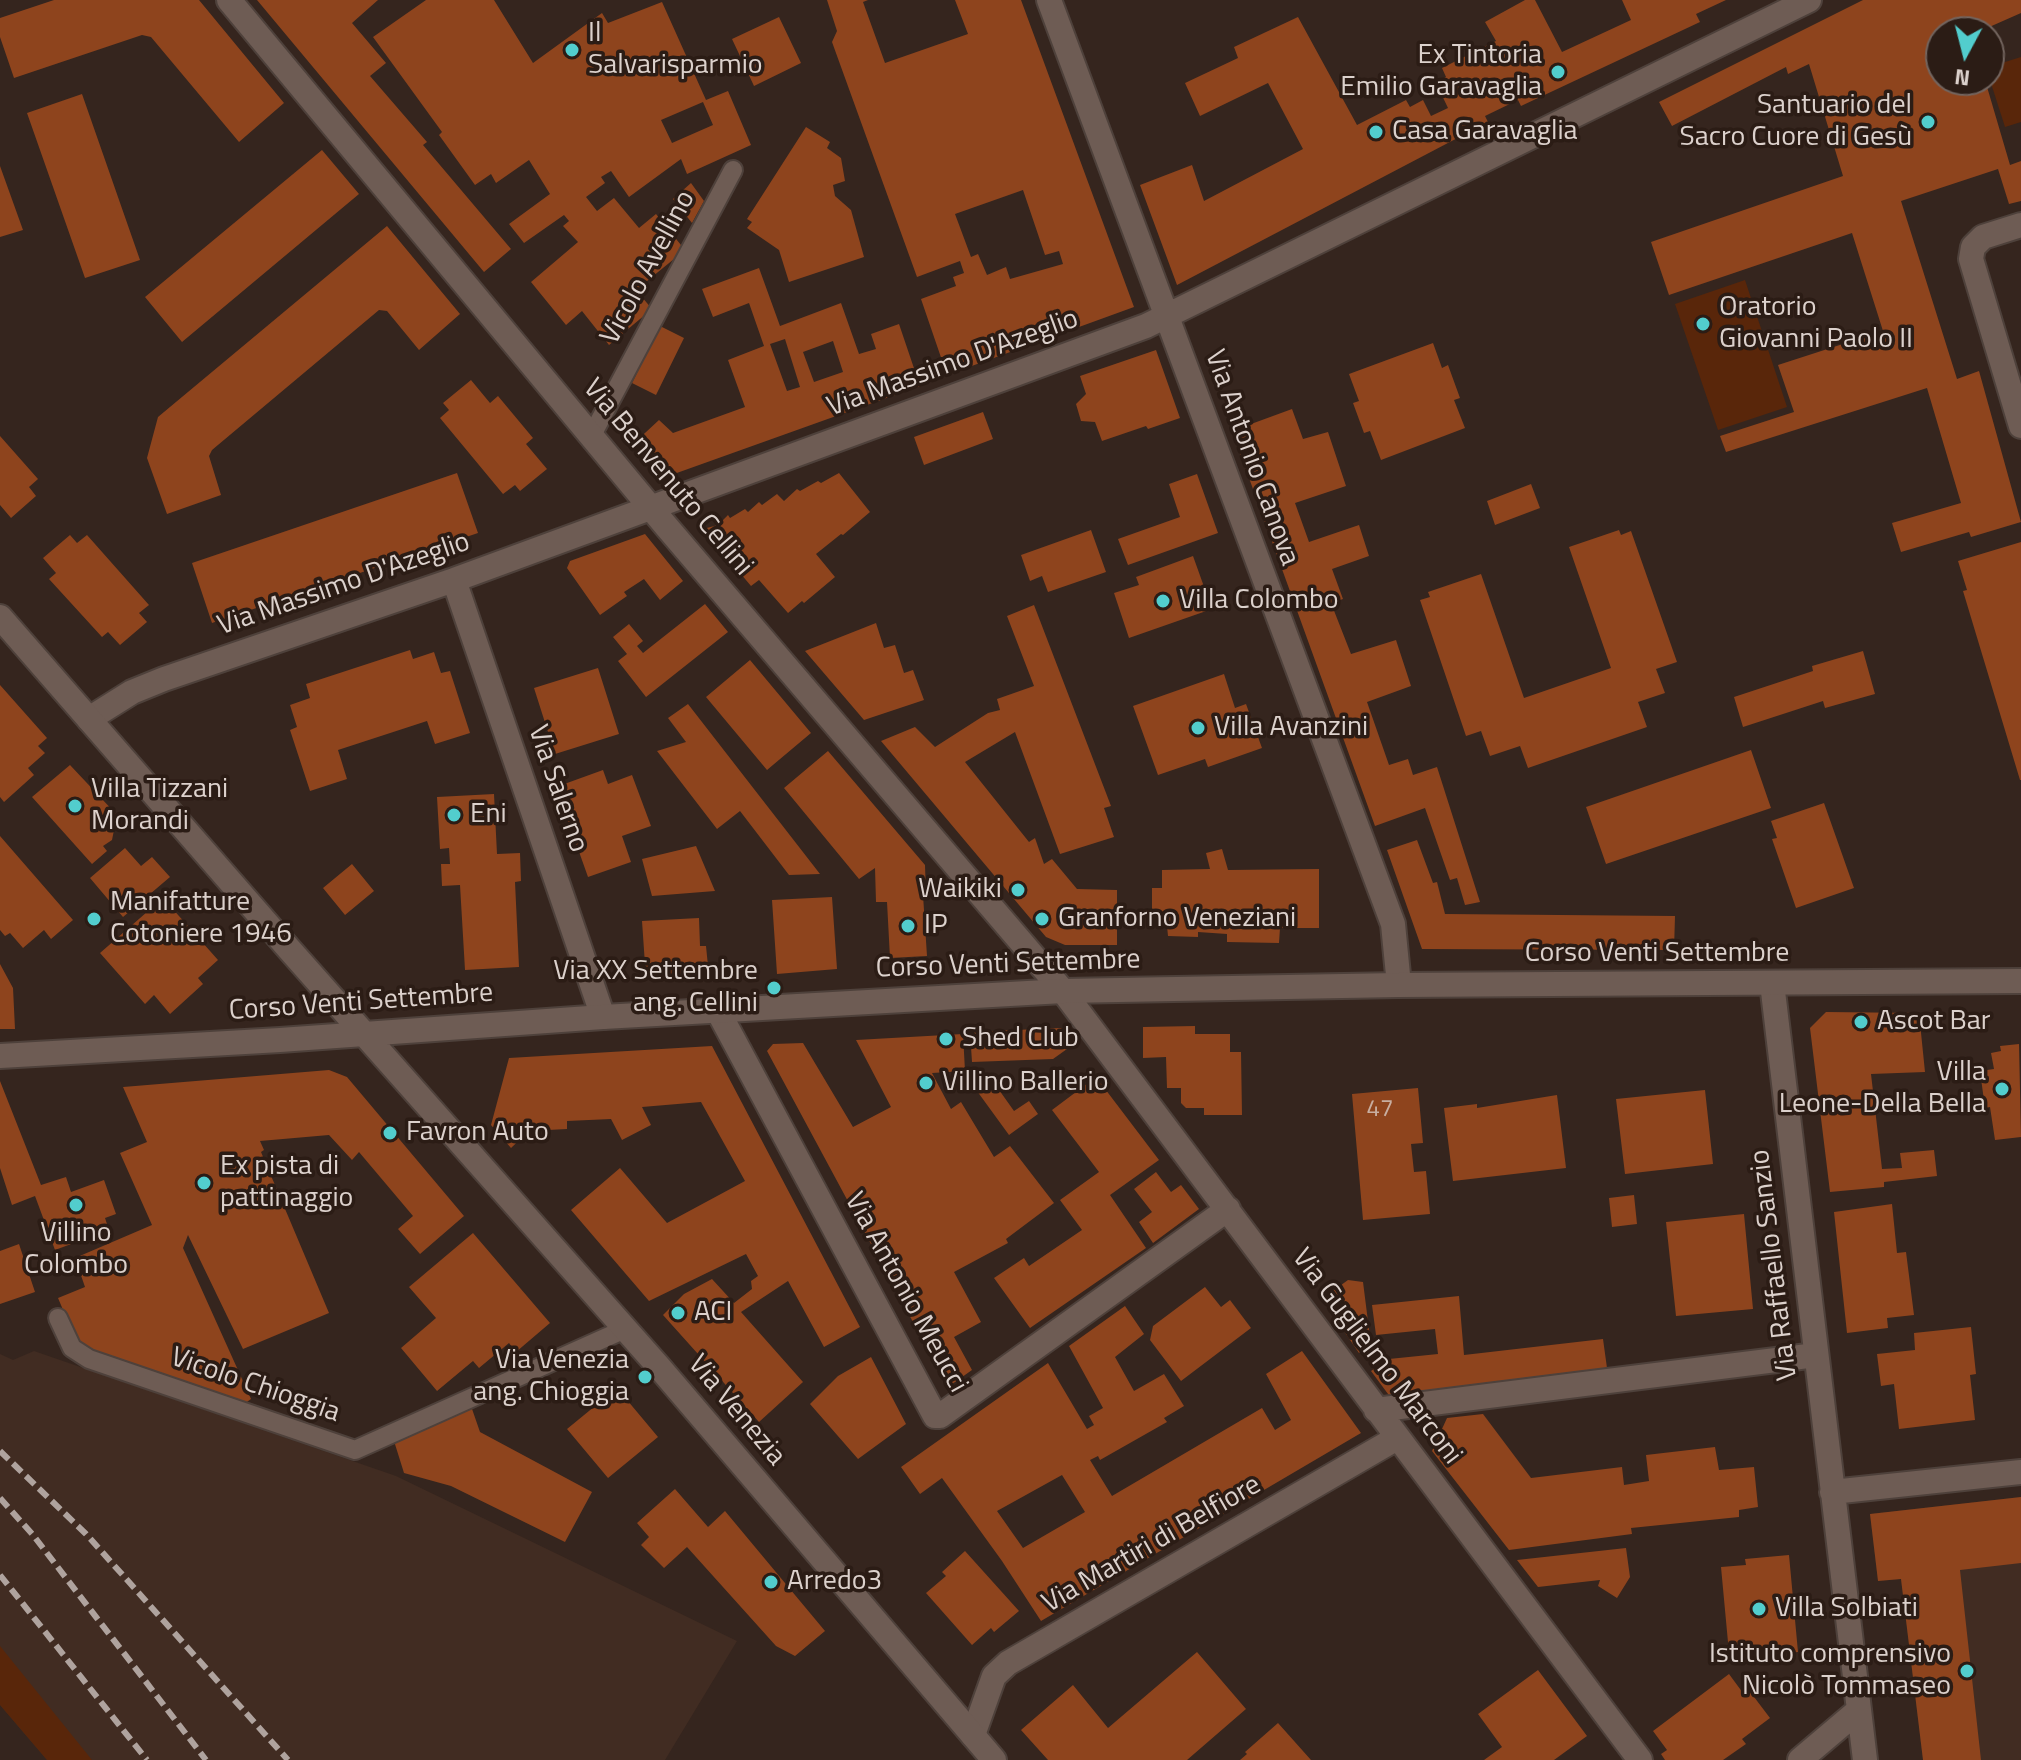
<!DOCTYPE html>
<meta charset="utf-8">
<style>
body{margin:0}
#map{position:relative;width:2021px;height:1760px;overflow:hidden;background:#35251e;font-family:"Titillium Web",sans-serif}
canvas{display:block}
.north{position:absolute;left:1925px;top:16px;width:80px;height:80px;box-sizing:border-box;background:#2b1c15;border:2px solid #72645e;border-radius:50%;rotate:187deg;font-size:22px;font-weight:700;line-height:32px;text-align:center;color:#dcd1cc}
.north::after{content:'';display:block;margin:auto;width:28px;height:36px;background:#52cdcd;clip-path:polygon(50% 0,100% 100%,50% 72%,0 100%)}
</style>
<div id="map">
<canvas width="2021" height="1760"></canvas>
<div class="north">N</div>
</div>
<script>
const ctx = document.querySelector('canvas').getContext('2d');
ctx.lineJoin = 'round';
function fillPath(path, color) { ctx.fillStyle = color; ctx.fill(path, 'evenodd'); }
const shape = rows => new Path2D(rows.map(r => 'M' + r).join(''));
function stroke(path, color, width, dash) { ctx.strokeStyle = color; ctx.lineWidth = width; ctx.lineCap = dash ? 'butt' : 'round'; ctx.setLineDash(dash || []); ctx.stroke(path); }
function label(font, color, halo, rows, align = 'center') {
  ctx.font = font + ' "Titillium Web",sans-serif'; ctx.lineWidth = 7; ctx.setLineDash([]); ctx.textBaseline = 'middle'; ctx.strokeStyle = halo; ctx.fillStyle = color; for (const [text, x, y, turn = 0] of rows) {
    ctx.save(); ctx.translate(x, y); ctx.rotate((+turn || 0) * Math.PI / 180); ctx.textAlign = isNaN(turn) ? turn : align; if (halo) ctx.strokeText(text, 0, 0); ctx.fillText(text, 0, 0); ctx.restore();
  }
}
fillPath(shape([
 [34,1351,396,1476,737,1641,665,1760,47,1760,0,1705,0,1354,13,1360],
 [2021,1497,2021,1760,1923,1760,1901,1579,1878,1581,1870,1514]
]), '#412c22');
fillPath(shape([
 [2021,57,2021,122,2005,127,1989,77,1989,67],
 [1745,280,1787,407,1718,430,1675,304],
 [0,1646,92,1760,47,1760,0,1705]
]), '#59260a');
fillPath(shape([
 [54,0,199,0,284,103,239,142,151,37,142,35,14,78,0,37,0,18],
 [257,0,378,0,352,23,386,63,370,76,427,142,423,145,511,249,484,272],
 [426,0,494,0,533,63,602,13,608,23,662,2,706,100,728,91,751,145,687,174,681,159,629,197,611,171,601,177,605,183,586,197,597,211,614,198,639,228,656,214,685,250,636,290,652,309,609,345,582,311,566,325,531,282,578,242,563,226,569,221,564,215,524,243,509,224,550,194,529,160,496,183,491,174,475,185,439,135,442,132,373,37],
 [703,102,713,125,672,143,661,120],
 [827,0,868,0,863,2,885,63,968,34,955,0,1021,0,1134,307,947,375,921,299,956,286,953,277,964,273,960,261,917,277,832,42,837,31],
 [1023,190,1045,255,1059,251,1063,264,1010,279,1006,267,987,275,978,254,971,257,955,214],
 [1525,0,1535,0,1562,52,1631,20,1622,0,1726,0,1696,14,1700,22,1521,106,1518,100,1485,116,1488,122,1177,285,1140,185,1192,165,1204,201,1303,149,1268,83,1200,116,1185,83,1238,58,1234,47,1298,17,1357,125,1406,100,1410,107,1423,100,1431,116,1448,108,1436,83,1446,77,1442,68,1496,41,1485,22],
 [1863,0,2021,0,2021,13,1978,32,1941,32,1941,80,1985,80,2010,165,2021,161,2021,201,2009,204,1998,169,1901,201,1957,379,1979,371,2021,522,1971,537,1969,532,1901,552,1892,523,1961,503,1927,388,1726,452,1720,436,1794,412,1778,365,1883,331,1852,233,1669,295,1651,242,1843,176,1809,64,1788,74,1786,67,1672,126,1659,102],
 [779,17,801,63,754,86,732,39],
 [82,94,140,260,85,278,27,113],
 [806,127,830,142,827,148,841,158,845,181,833,185,835,196,851,210,864,257,789,282,779,250,747,228,752,222,747,219],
 [322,150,359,194,182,342,145,297],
 [0,166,23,230,0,237],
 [691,183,704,201,692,223,673,199],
 [387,226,460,314,419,350,387,311,379,310,212,450,209,456,221,495,167,514,147,458,158,417],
 [759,268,780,326,841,303,859,354,876,349,871,334,899,324,920,386,660,479,632,445,659,420,673,433,745,407,728,360,764,346,749,303,713,317,702,289],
 [785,339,800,387,787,391,770,344],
 [833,341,843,372,814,382,803,352],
 [660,326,684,338,656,395,632,383],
 [1433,343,1442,368,1448,365,1460,398,1454,400,1465,428,1381,460,1370,431,1364,433,1353,403,1359,401,1349,374],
 [1156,350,1180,418,1148,429,1146,426,1102,441,1095,422,1081,421,1076,404,1086,394,1080,376],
 [471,380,490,403,498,396,533,438,526,444,547,469,520,491,515,485,503,494,440,418,449,410,443,403],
 [1292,409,1303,439,1328,432,1346,486,1295,503,1309,542,1359,525,1369,556,1332,569,1343,599,1331,603,1351,654,1396,640,1411,686,1367,702,1389,765,1408,759,1413,775,1437,767,1480,902,1465,905,1457,878,1450,880,1425,808,1375,826,1232,431],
 [983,412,993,439,924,465,914,437],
 [0,436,38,479,29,487,36,496,11,518,0,505],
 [457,473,478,533,212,623,192,563],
 [839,473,870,512,843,535,841,534,816,554,835,577,804,603,802,601,788,613,759,580,751,586,703,529,718,525,728,515,730,518,745,509,748,512,759,502,762,505,777,494,784,501,797,489,800,491,818,481,821,483],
 [1197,474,1218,533,1128,565,1118,539,1180,517,1169,484],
 [1531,484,1540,508,1495,525,1487,501],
 [1091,530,1106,572,1048,592,1042,576,1030,581,1021,555],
 [1619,530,1621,535,1631,531,1677,662,1656,669,1665,693,1638,702,1647,727,1528,768,1520,746,1490,756,1481,731,1466,736,1420,600,1430,597,1428,592,1481,574,1524,698,1611,668,1569,547],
 [645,534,683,581,660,600,644,579,624,592,627,596,600,615,567,568,570,561],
 [70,535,77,543,87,535,149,605,139,613,147,622,120,645,108,632,102,637,49,579,56,573,43,558],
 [2021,542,2021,780,2020,780,1963,591,1967,590,1958,561],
 [1193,556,1212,609,1129,638,1114,593,1139,585,1136,577],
 [705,604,728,632,646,697,618,661,627,654,613,637,629,624,643,641,637,646,643,653],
 [1034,605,1111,806,1104,808,1114,837,1060,854,1015,732,965,762,1029,842,1035,838,1044,864,1052,859,1077,889,1117,890,1117,945,1065,945,1046,937,881,741,915,727,935,747,988,713,1000,710,997,699,1034,686,1007,616],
 [876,623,884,648,895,645,904,673,913,670,924,700,864,720,805,651],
 [410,650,413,659,434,652,441,673,450,671,470,733,435,744,427,721,338,750,347,779,310,791,290,730,297,727,290,705,310,698,306,684],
 [1863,651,1875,694,1825,708,1823,701,1743,727,1734,697,1813,671,1812,666],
 [750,660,811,733,767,770,706,697],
 [598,668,619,734,555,754,534,688],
 [1224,674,1235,708,1246,704,1262,748,1208,767,1205,759,1158,775,1133,706],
 [0,685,47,738,38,746,45,753,28,768,34,775,4,802,0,797],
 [688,704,820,874,789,875,740,811,717,829,657,751,686,742,668,718],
 [1751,750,1771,808,1606,864,1586,807],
 [828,751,925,865,926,895,923,895,927,956,890,958,887,902,876,902,875,868,859,879,784,788],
 [70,765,117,815,108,823,114,830,112,840,103,846,107,851,92,864,32,797],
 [603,770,608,784,632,775,651,826,622,836,631,862,588,877,556,787],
 [494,794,497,854,520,853,521,881,515,882,519,967,465,970,460,885,442,886,441,864,450,864,449,848,440,849,437,797],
 [1824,803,1854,888,1796,908,1772,839,1777,838,1771,821],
 [0,836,73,920,51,939,44,930,23,948,10,933,5,936,0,930],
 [1417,840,1433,883,1437,882,1445,914,1675,916,1674,950,1422,949,1387,850],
 [696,846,715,891,652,896,642,859],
 [125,848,141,866,152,857,170,877,123,917,90,878],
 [1222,849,1228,870,1319,869,1319,928,1280,928,1279,943,1227,942,1227,934,1198,932,1198,937,1168,936,1167,926,1152,925,1152,888,1162,888,1162,870,1210,869,1206,853],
 [352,864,374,891,345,915,323,888],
 [832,897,837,969,777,974,772,900],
 [163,898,218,960,198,978,203,984,170,1014,154,995,145,1004,100,953],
 [699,918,700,946,706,946,709,976,646,979,642,921],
 [0,964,13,988,15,1029,0,1029],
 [1826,1012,1919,1013,1925,1072,1871,1074,1882,1169,1902,1168,1900,1153,1934,1150,1937,1176,1884,1182,1884,1187,1830,1192,1810,1028],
 [1195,1026,1195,1034,1230,1034,1230,1052,1241,1052,1242,1115,1204,1115,1204,1108,1186,1108,1181,1103,1181,1088,1167,1088,1166,1057,1143,1058,1143,1027],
 [1061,1028,1074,1044,1053,1059,972,1062,970,1032],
 [963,1034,965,1071,932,1073,951,1109,961,1102,994,1157,1010,1146,1054,1203,1006,1239,1008,1243,954,1272,981,1322,954,1337,972,1370,948,1387,767,1051,773,1044,803,1043,853,1127,891,1107,856,1040],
 [2019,1044,2021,1137,1995,1140,1990,1107,1985,1108,1980,1071,1994,1069,1991,1053,2001,1051,2000,1046],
 [712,1046,860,1327,824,1347,788,1281,741,1312,803,1382,759,1422,663,1315,684,1294,712,1279,734,1303,752,1289,751,1281,758,1276,746,1254,649,1301,571,1210,620,1168,667,1223,745,1181,701,1102,642,1107,651,1125,622,1140,611,1119,567,1121,567,1129,529,1131,511,1148,491,1125,509,1058],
 [329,1070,347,1077,464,1216,420,1254,398,1229,413,1216,359,1152,352,1160,329,1135,260,1141,264,1150,261,1152,329,1313,243,1349,188,1235,183,1248,251,1399,244,1404,82,1348,75,1338,58,1298,85,1287,75,1258,152,1225,120,1153,147,1142,123,1087],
 [1096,1077,1159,1160,1110,1195,1146,1248,1030,1328,994,1278,1024,1258,1029,1266,1082,1230,1060,1200,1099,1172,1052,1110],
 [992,1080,1014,1111,1029,1101,1038,1114,1009,1135,977,1091],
 [0,1081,41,1185,66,1177,71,1192,104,1180,116,1214,105,1218,109,1230,55,1250,35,1196,12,1205,0,1168],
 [1418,1088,1423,1143,1411,1144,1414,1172,1426,1171,1430,1214,1363,1220,1352,1094],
 [1705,1090,1713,1164,1625,1174,1616,1099],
 [1557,1095,1566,1168,1453,1181,1444,1108,1477,1104,1477,1108],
 [1156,1172,1171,1192,1181,1185,1199,1209,1153,1243,1139,1222,1152,1212,1134,1189],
 [1634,1195,1637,1224,1612,1227,1609,1198],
 [1892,1204,1897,1253,1906,1252,1914,1315,1887,1318,1888,1328,1847,1333,1834,1212],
 [1744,1214,1753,1309,1676,1316,1666,1222],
 [473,1233,550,1323,516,1352,509,1343,479,1368,473,1361,437,1391,401,1348,436,1318,409,1287],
 [19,1244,35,1292,0,1304,0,1251],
 [1348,1280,1363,1282,1371,1345,1359,1353,1322,1299],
 [1205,1287,1221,1307,1230,1300,1251,1328,1181,1381,1150,1340,1153,1326],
 [1459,1296,1464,1355,1603,1339,1607,1368,1585,1371,1586,1378,1391,1398,1371,1371,1389,1359,1438,1354,1435,1329,1376,1335,1372,1305],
 [1125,1306,1144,1334,1115,1357,1134,1391,1164,1374,1184,1406,1164,1418,1167,1422,1100,1460,1098,1456,1090,1460,1112,1496,1262,1408,1275,1430,1291,1420,1266,1374,1302,1351,1361,1433,1041,1621,1002,1561,942,1478,920,1494,901,1467,1048,1363,1087,1429,1094,1425,1089,1416,1103,1408,1069,1346],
 [1062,1475,1085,1512,1023,1548,997,1511],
 [1971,1327,1976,1374,1970,1375,1975,1420,1899,1429,1894,1384,1881,1386,1877,1354,1915,1350,1914,1333],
 [871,1357,906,1424,858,1459,810,1404,838,1376],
 [617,1388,658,1437,608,1478,567,1429],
 [471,1406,480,1432,592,1492,565,1542,451,1486,404,1473,394,1441],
 [1483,1414,1531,1478,1622,1467,1624,1485,1649,1481,1646,1455,1715,1447,1719,1470,1754,1467,1758,1507,1739,1510,1739,1517,1631,1528,1632,1534,1509,1550,1432,1451,1447,1418],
 [675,1489,708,1527,725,1511,825,1631,795,1656,776,1646,687,1547,664,1568,641,1545,649,1537,637,1523],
 [2021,1497,2021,1563,1960,1570,1981,1760,1923,1760,1901,1579,1878,1581,1870,1514],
 [1626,1548,1630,1577,1617,1598,1598,1586,1600,1580,1538,1587,1517,1560],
 [965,1551,1019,1611,994,1632,991,1628,972,1645,926,1593,946,1576,942,1572],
 [1789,1555,1798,1652,1754,1656,1754,1651,1729,1653,1721,1567,1746,1565,1745,1559],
 [1197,1652,1246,1709,1187,1760,1048,1760,1021,1730,1073,1685,1108,1728],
 [1538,1670,1587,1736,1554,1760,1484,1760,1502,1747,1478,1714],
 [1729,1674,1743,1693,1748,1689,1770,1718,1742,1739,1746,1744,1723,1760,1665,1760,1661,1754,1667,1750,1653,1731],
 [1278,1723,1311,1760,1240,1760,1247,1754,1245,1752]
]), '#8e441d');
const service = shape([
 [592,435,733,170],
 [58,1318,72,1348,89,1359,355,1450,625,1329]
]);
const minor = shape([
 [229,0,666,526,1063,991,1640,1760],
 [1049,0,1393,924,1399,985],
 [2021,225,1983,237,1973,247,1971,259,2021,426],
 [454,580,603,1017],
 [89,719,132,692,164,679,454,580,1146,326,1809,0],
 [1772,983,1865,1760],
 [718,1011,935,1416,940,1416,1228,1209],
 [1376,1410,1816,1355],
 [1832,1492,2021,1472],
 [973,1735,994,1676,1008,1663,1397,1438],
 [1800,1760,1859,1710]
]);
const tertiary = shape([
 [0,617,289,949,659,1367,994,1760],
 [0,1056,280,1040,603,1017,1063,991,1399,985,2021,981]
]);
stroke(service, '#4e413b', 22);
stroke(minor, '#4e413b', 28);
stroke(tertiary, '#4e413b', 28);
stroke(service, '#6e5c54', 18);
stroke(minor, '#6e5c54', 24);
stroke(tertiary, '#6e5c54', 24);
stroke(shape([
 [0,1451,86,1534,288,1760],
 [0,1498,33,1535,206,1760],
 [0,1575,147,1760]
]), '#afa39e', 6, [12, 6]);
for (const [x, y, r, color] of [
 [572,50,8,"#52cdcd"],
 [1558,72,8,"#52cdcd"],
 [1928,122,8,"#52cdcd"],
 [1376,132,8,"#52cdcd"],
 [1703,324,8,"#52cdcd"],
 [1163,601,8,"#52cdcd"],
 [1198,728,8,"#52cdcd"],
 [75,806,8,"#52cdcd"],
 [454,815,8,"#52cdcd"],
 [1018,890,8,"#52cdcd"],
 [94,919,8,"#52cdcd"],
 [1042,919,8,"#52cdcd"],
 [908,926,8,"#52cdcd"],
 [774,988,8,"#52cdcd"],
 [1861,1022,8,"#52cdcd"],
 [946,1039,8,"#52cdcd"],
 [926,1083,8,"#52cdcd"],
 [2002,1089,8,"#52cdcd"],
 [390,1133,8,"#52cdcd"],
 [204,1183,8,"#52cdcd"],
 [76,1205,8,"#52cdcd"],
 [678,1313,8,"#52cdcd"],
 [645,1377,8,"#52cdcd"],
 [771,1582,8,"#52cdcd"],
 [1759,1609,8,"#52cdcd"],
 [1967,1671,8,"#52cdcd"]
]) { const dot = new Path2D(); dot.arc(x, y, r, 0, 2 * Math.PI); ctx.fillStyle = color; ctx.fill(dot); stroke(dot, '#2b1c15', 3); }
label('24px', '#c8aea0', null, [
 ["47",1380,1110]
]);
label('28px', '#dcd1cc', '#2b1c15', [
 ["Il",588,34],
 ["Salvarisparmio",588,66],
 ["Ex Tintoria",1542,56,"right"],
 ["Emilio Garavaglia",1542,88,"right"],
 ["Santuario del",1912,106,"right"],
 ["Sacro Cuore di Gesù",1912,138,"right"],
 ["Casa Garavaglia",1392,132],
 ["Oratorio",1719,308],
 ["Giovanni Paolo II",1719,340],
 ["Villa Colombo",1179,601],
 ["Villa Avanzini",1214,728],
 ["Villa Tizzani",91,790],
 ["Morandi",91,822],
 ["Eni",470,815],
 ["Waikiki",1002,890,"right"],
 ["Manifatture",110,903],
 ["Cotoniere 1946",110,935],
 ["Granforno Veneziani",1058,919],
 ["IP",924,926],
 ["Via XX Settembre",758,972,"right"],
 ["ang. Cellini",758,1004,"right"],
 ["Ascot Bar",1877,1022],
 ["Shed Club",962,1039],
 ["Villa",1986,1073,"right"],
 ["Leone-Della Bella",1986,1105,"right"],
 ["Villino Ballerio",942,1083],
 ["Favron Auto",406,1133],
 ["Ex pista di",220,1167],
 ["pattinaggio",220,1199],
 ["Villino",76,1234,"center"],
 ["Colombo",76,1266,"center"],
 ["ACI",694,1313],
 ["Via Venezia",629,1361,"right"],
 ["ang. Chioggia",629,1393,"right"],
 ["Arredo3",787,1582],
 ["Villa Solbiati",1775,1609],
 ["Istituto comprensivo",1951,1655,"right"],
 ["Nicolò Tommaseo",1951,1687,"right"]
], 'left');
label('28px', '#dcd1cc', '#2b1c15', [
 ["Vicolo Avellino",649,268,-62],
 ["Via Massimo D'Azeglio",953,364,-20],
 ["Via Antonio Canova",1251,458,70],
 ["Via Benvenuto Cellini",667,478,50],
 ["Via Massimo D'Azeglio",344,585,-19],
 ["Via Salerno",557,789,71],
 ["Corso Venti Settembre",1657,954],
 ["Corso Venti Settembre",1008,965,-2],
 ["Corso Venti Settembre",361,1003,-4],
 ["Via Raffaello Sanzio",1775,1265,-97],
 ["Via Antonio Meucci",905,1293,61],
 ["Via Guglielmo Marconi",1376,1357,53],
 ["Vicolo Chioggia",255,1386,19],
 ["Via Venezia",736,1411,50],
 ["Via Martiri di Belfiore",1152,1545,-30]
]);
</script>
